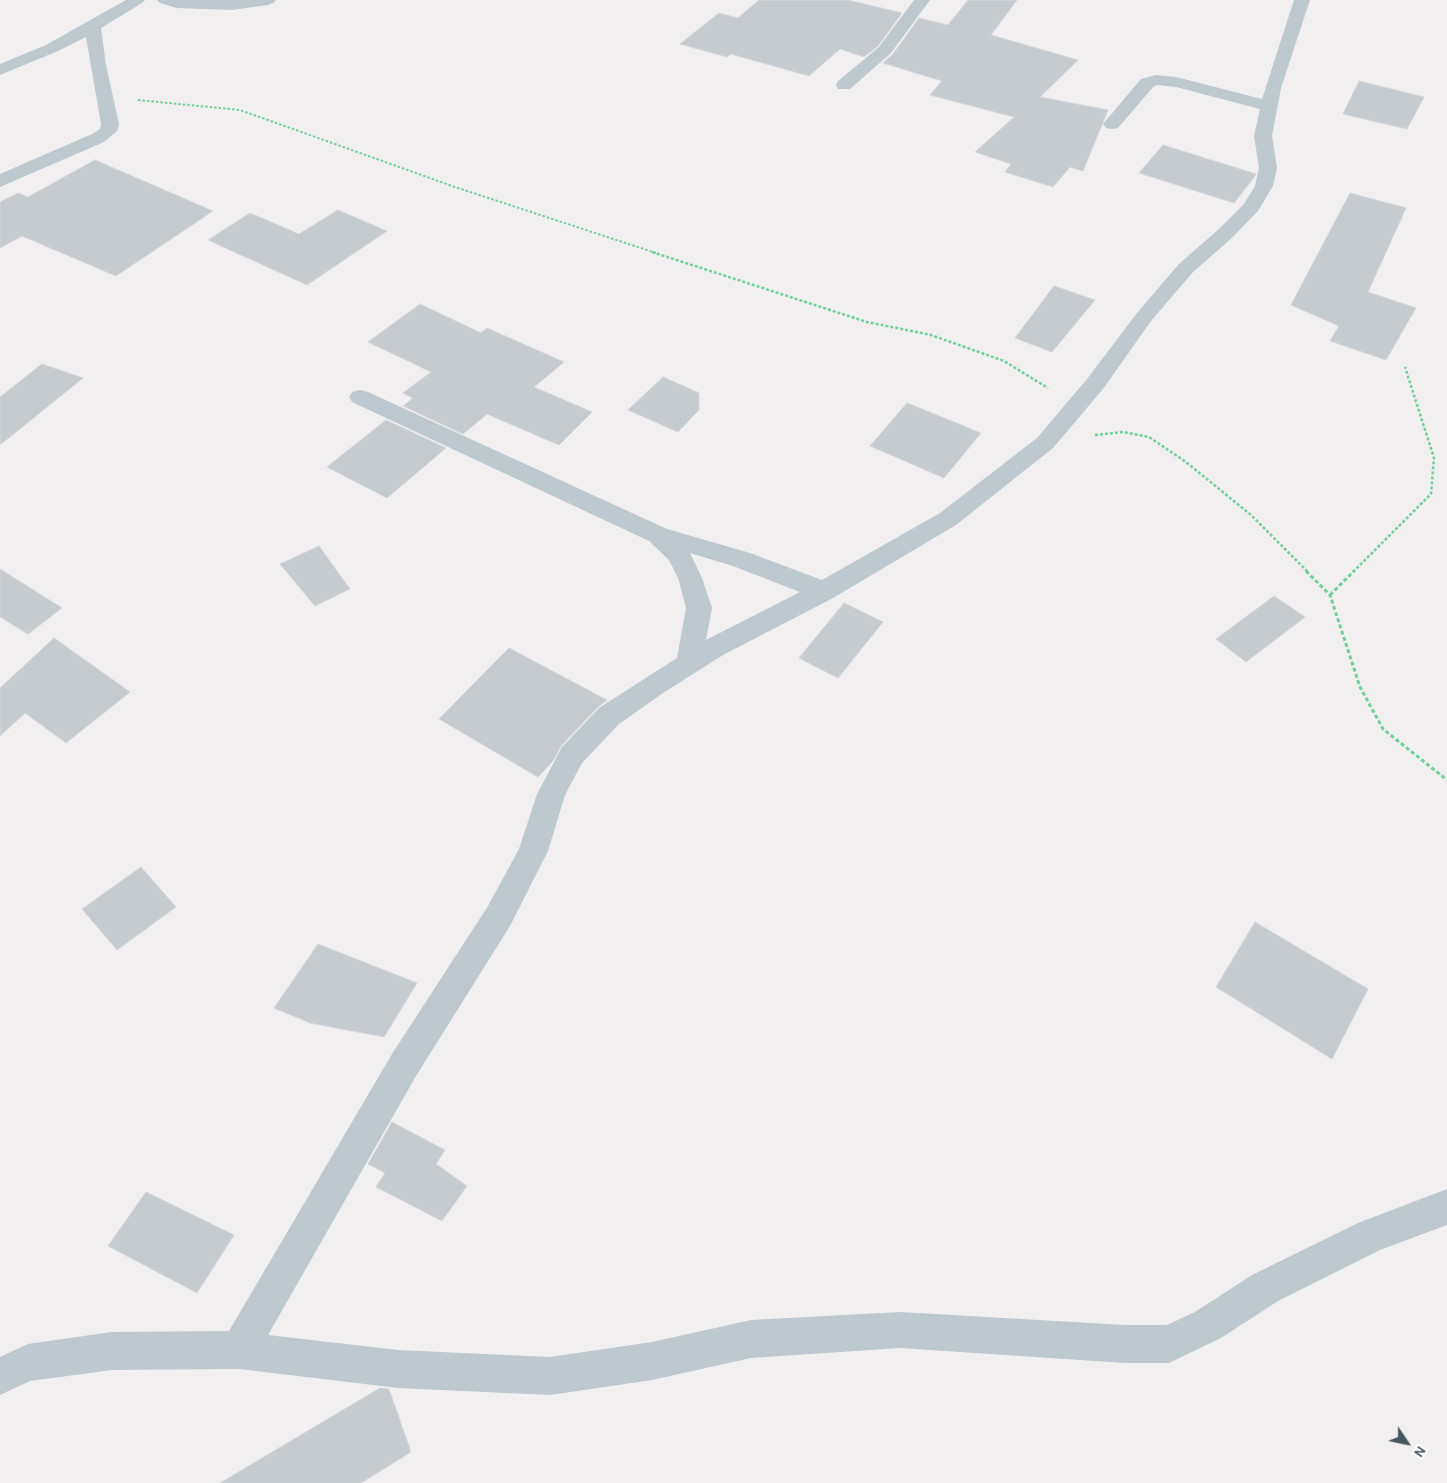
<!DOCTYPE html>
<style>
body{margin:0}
#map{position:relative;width:1447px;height:1483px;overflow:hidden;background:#f2eff0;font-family:Karla,sans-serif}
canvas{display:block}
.north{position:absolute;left:1382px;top:1418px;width:50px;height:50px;-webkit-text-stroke:4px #fff;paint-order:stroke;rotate:124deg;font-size:14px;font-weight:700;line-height:20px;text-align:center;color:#47555e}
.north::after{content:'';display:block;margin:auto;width:18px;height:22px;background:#47555e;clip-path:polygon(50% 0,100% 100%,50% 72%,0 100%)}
</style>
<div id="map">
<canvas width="1447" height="1483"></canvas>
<div class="north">N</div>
</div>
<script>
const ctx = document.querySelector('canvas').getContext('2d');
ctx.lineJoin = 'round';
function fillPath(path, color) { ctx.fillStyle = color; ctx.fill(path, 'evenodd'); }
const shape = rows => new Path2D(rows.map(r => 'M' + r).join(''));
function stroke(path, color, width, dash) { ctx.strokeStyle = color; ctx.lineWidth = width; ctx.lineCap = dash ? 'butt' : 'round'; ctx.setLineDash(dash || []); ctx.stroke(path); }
const building = shape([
 [759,0,848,0,902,13,878,46,864,57,840,49,809,76,731,54,727,57,680,44,719,13,738,18,759,0],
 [968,0,1017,0,991,35,1078,60,1040,97,1108,110,1083,171,1070,167,1053,187,1005,172,1011,164,975,152,1014,117,930,95,942,81,883,63,893,54,919,18,948,25,968,0],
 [1359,81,1424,97,1407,129,1343,114,1359,81],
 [1163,145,1256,174,1255,176,1234,203,1139,173,1163,145],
 [95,160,213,211,116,276,22,236,0,248,0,202,18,193,28,197,95,160],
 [1350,193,1406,208,1368,292,1416,308,1386,360,1330,341,1339,326,1291,305,1350,193],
 [338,210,387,231,307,285,208,240,250,213,299,234,338,210],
 [1054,286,1095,300,1052,352,1015,338,1054,286],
 [420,304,481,333,487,328,564,362,534,387,592,412,559,445,487,414,463,434,403,406,413,398,403,393,431,372,368,342,420,304],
 [42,364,83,378,0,445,0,397,42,364],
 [663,377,699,393,699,410,678,432,628,410,663,377],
 [907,403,981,433,944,478,870,446,907,403],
 [386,420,446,448,387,498,327,467,386,420],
 [319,546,350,589,315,606,280,564,319,546],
 [0,569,62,608,28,634,0,617,0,569],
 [1274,596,1305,617,1246,662,1216,639,1274,596],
 [844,603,883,622,838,678,799,658,844,603],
 [54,638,130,692,66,743,25,713,0,736,0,688,54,638],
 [509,648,607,700,598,707,561,746,553,761,538,777,439,719,509,648],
 [141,867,176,907,117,950,82,909,141,867],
 [1255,922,1368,989,1332,1059,1216,987,1255,922],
 [318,944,417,983,384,1037,310,1023,274,1008,318,944],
 [392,1122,445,1150,436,1164,467,1186,442,1221,376,1187,385,1173,368,1164,392,1122],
 [146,1192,234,1235,197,1293,108,1246,146,1192],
 [380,1388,389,1389,411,1452,361,1483,220,1483,380,1388]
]);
fillPath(building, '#c6cbcf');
stroke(building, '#d3d6db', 1);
stroke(shape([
 [138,100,240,110,455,187,656,253]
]), '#73d09a', 2, [2.5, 2]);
stroke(shape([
 [652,252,867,322,931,335,1004,361,1048,388],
 [1095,435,1123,432,1149,437,1186,462,1251,515,1308,572],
 [1353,572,1431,494,1434,458,1405,367]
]), '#73d09a', 2.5, [3, 2]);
stroke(shape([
 [1306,571,1330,595,1360,687,1383,729,1447,780],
 [1330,595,1354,571]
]), '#73d09a', 3, [4, 2.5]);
fillPath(shape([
 [126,0,145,0,142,3,101,28,106,65,119,124,117,131,104,142,0,187,0,174,92,134,100,129,101,124,86,37,58,51,0,75,0,64,46,45,126,0],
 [157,0,276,0,273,3,268,5,232,10,177,8,160,3,157,0],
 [914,0,930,0,891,53,850,89,838,89,836,85,838,81,879,47,914,0],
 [1294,0,1310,0,1281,88,1272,136,1277,168,1273,186,1258,211,1233,237,1193,272,1151,321,1103,389,1053,448,956,525,833,598,723,655,663,693,619,724,582,763,565,795,548,851,510,926,416,1076,268,1335,398,1350,550,1357,652,1342,751,1320,900,1312,1125,1325,1167,1325,1195,1312,1252,1275,1358,1223,1447,1189,1447,1225,1380,1250,1278,1301,1221,1338,1169,1363,1125,1363,900,1348,751,1358,652,1380,550,1395,398,1388,239,1369,112,1370,30,1381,0,1395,0,1357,28,1344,112,1332,229,1331,392,1054,488,906,519,849,537,794,562,747,599,708,677,658,686,608,678,578,669,560,649,541,352,402,349,397,352,392,360,390,368,392,667,529,750,553,822,580,940,513,1037,438,1087,379,1137,313,1179,264,1219,229,1244,204,1255,186,1259,168,1254,136,1260,109,1176,87,1157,85,1153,87,1118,128,1112,129,1106,128,1103,124,1141,79,1156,75,1176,77,1262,99,1294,0],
 [690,553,733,566,800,592,706,640,712,608,702,578,690,553]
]), '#bdc8cf');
</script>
